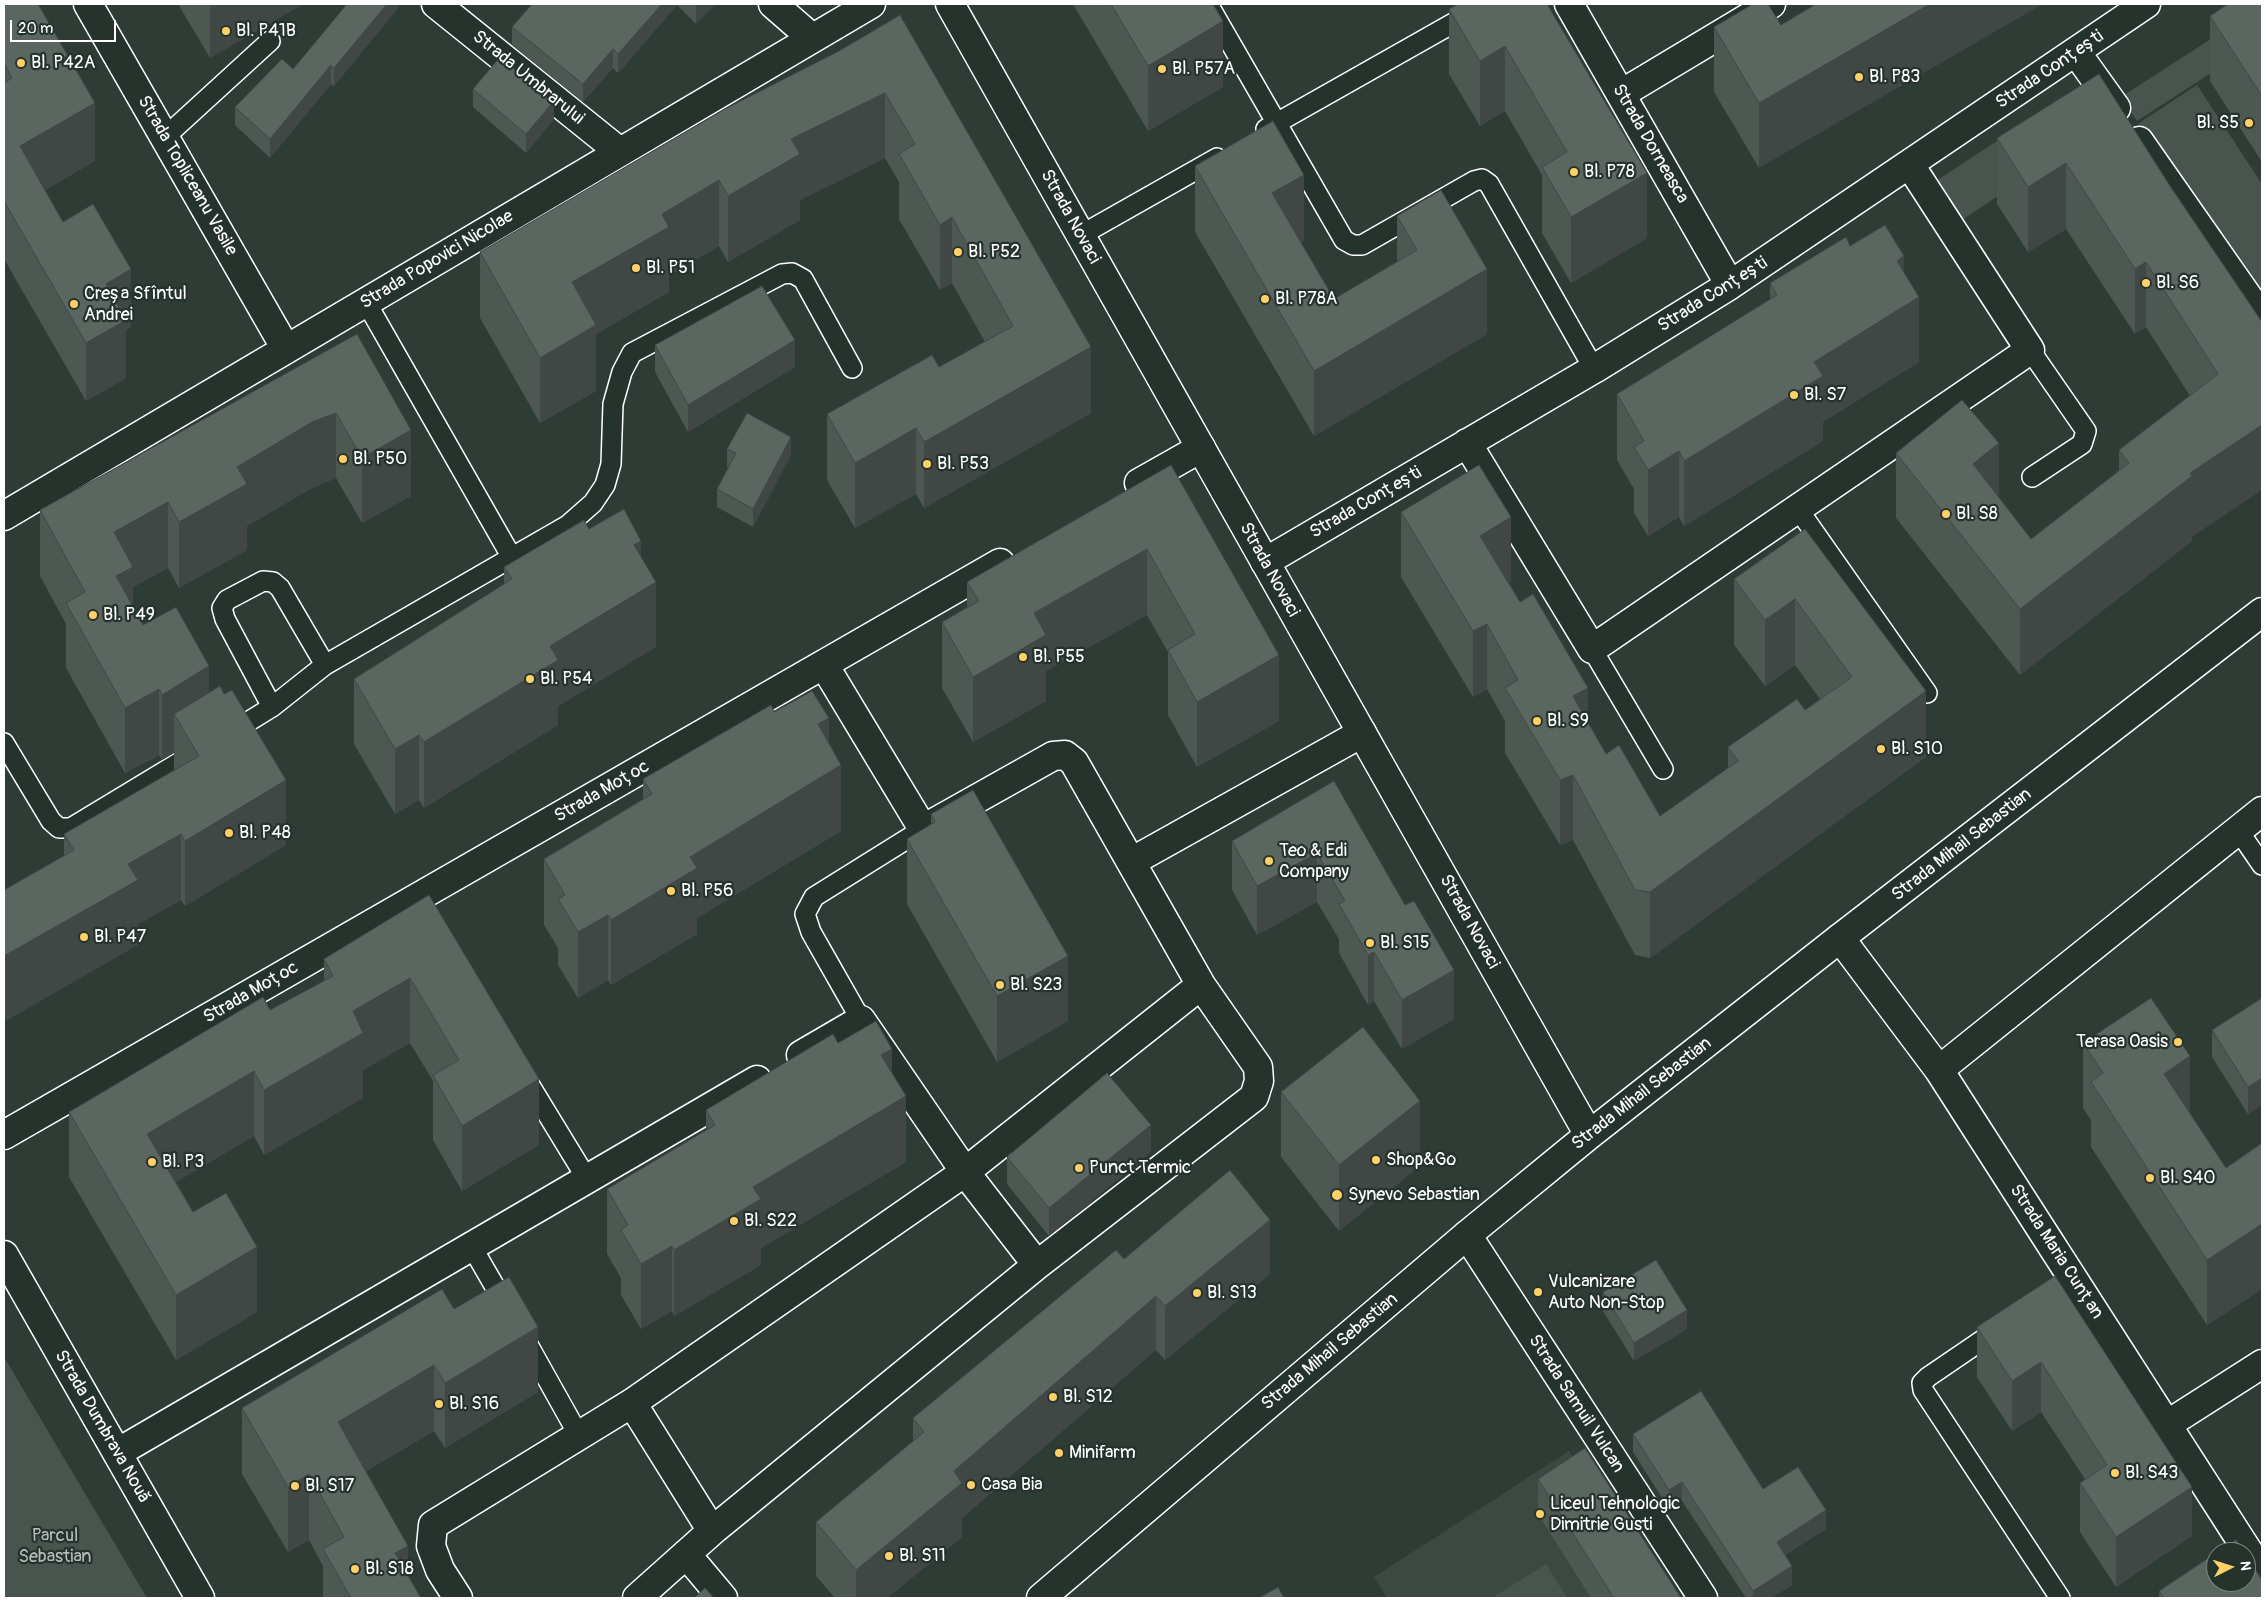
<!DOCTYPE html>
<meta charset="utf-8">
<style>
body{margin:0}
#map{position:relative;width:2266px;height:1602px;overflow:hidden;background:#2f3b35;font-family:Pangolin,sans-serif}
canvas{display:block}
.frame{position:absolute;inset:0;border:5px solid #fff;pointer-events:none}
.north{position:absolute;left:2206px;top:1542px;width:50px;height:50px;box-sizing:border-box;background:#26332d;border:1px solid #7d8581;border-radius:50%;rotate:85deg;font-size:14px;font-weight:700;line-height:20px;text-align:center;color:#fff}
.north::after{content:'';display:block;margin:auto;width:18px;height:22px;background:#ffd166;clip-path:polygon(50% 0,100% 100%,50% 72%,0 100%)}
.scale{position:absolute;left:10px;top:20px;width:106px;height:22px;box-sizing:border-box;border:2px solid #fff;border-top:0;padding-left:6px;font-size:15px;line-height:18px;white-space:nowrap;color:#fff;-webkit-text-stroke:4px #26332d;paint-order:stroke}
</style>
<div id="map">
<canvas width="2266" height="1602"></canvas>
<div class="frame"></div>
<div class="north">N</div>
<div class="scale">20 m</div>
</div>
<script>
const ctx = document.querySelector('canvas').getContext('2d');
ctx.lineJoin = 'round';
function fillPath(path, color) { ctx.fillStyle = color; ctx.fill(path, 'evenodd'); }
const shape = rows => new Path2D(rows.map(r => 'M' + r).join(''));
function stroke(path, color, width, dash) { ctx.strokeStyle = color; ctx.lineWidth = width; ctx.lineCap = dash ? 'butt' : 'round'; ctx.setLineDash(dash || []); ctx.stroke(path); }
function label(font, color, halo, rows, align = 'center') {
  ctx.font = font + ' Pangolin,sans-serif'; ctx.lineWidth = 4.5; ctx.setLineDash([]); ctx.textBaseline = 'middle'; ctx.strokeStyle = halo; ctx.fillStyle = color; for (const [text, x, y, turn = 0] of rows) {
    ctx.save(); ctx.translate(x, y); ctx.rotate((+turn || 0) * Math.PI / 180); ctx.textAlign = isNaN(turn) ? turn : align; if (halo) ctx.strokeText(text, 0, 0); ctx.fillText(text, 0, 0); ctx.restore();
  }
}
fillPath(shape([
 [1569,1451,1663,1598,1387,1598,1374,1577]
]), '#3c4842');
fillPath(shape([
 [2262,6,2262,40,2137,121,2121,97],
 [2197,85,2262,184,2262,304,2139,123],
 [2073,91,2098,129,1956,224,1930,185],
 [4,1357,147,1598,4,1598],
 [1546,1564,1567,1598,1492,1598]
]), '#4a544f');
const lane = shape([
 [1208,4,1344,240,1353,245,1362,245,1474,181,1482,179,1489,184,1594,369],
 [1266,129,1487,4],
 [165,137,270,41],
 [1081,235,1217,158],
 [366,302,511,556],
 [2030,350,2086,431,2082,444,2032,477],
 [1798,509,1927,693],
 [1592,649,1663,769],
 [325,665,280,588,273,582,263,581,227,600,222,608,225,619,272,707,325,665,568,525,593,503,605,485,611,464,613,404,622,372,632,353,782,274,792,273,803,279,852,368],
 [230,733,272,707],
 [4,743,51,821,59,828,71,828,195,753],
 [2238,830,2262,865],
 [861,1020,811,932,805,914,814,897,923,829],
 [526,1079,587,1179],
 [472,1247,506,1306],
 [1997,1330,1928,1377,1922,1383,1923,1390,2060,1598],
 [526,1341,578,1434]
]);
const street = shape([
 [88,4,286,349],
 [436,4,620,152],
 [773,4,812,38],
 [1569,4,1730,285],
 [2076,52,2116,108],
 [1621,94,1771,4],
 [2139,141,2262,317],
 [1467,443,1592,649,2030,350,1910,165],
 [1139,483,1201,448],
 [4,516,871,4],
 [1265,562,1594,369,1730,285,2146,4],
 [1131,862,1362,733],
 [1840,938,1939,1070,2262,1573],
 [801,1055,861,1020,965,1172,1037,1265],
 [1939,1070,2262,811],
 [4,1135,1000,563],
 [1467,1235,1703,1598],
 [4,1255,200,1598],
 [632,1403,712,1531],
 [2168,1424,2262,1364],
 [117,1453,757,1080],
 [686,1554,723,1598],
 [458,1598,440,1570,431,1546,433,1525,632,1403,965,1172,1201,985],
 [637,1598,712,1531,1037,1265,1254,1097,1259,1081,1258,1067,1201,985,1074,762,1065,755,1053,756,923,829,824,665]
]);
const secondary = shape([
 [950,4,1589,1135],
 [1041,1598,1467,1235,1589,1135,1840,938,2262,612]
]);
stroke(lane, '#fff', 22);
stroke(street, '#fff', 31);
stroke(secondary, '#fff', 31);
stroke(lane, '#26332d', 19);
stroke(street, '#26332d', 28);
stroke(secondary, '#26332d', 28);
fillPath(shape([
 [4,4,95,161,45,190,63,222,131,327,126,330,126,378,86,401,4,259],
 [178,4,303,4,210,58],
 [398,4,398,8,334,86,331,84,270,158,235,125,235,107,293,69],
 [532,4,715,4,696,24,677,5,618,73,613,68,583,102,512,45,512,27],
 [1073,4,1213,4,1223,87,1148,131],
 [1458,4,1647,173,1647,238,1571,283,1542,233,1542,175,1505,111,1480,126,1449,74,1449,9],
 [2262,4,2262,162,2210,81,2210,16],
 [900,15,1091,413,924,508,916,494,855,528,827,480,827,414,939,367,985,342,952,283,940,290,899,219,899,182,885,158,800,200,800,220,728,262,719,246,669,275,669,292,596,334,596,391,540,423,480,318,480,252,839,51],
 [1781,25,1759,168,1714,92,1714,27],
 [473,89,554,119,526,153,473,107],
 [1997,138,2170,186,2262,322,2192,537,2192,541,2020,675,1896,518,1896,453,1999,497,2031,539,2119,471,2119,450,2190,396,2146,327,2135,334,2066,229,2028,252,1997,204],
 [1195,166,1304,240,1301,242,1334,299,1397,262,1397,216,1487,334,1314,436,1195,232],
 [1850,246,1904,273,1919,362,1823,422,1823,441,1684,526,1679,517,1648,536,1634,513,1634,489,1617,460,1617,394,1770,300,1770,283],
 [357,334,411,496,362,523,336,478,312,488,247,526,247,550,179,588,168,568,133,587,133,607,143,625,209,693,286,845,185,906,181,900,138,924,138,945,64,856,64,834,174,770,174,753,162,760,159,755,125,773,66,668,66,624,40,576,40,510],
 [655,345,795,367,688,432,655,372],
 [727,449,791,455,753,527,717,507,717,489,729,468,727,467],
 [1171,465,1279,721,1197,767,1168,715,1168,652,1147,615,1046,671,1046,701,973,742,942,688,942,622,967,607,967,582],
 [1401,512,1511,582,1509,583,1606,754,1660,816,1728,768,1728,747,1805,710,1820,699,1795,665,1765,686,1734,645,1734,579,1805,529,1926,757,1650,958,1635,955,1573,840,1560,845,1505,753,1505,721,1487,689,1473,697,1401,577],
 [589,529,641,557,656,647,558,706,558,725,424,808,419,800,395,814,354,744,354,679,504,584,504,567],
 [774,712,829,744,841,831,697,918,697,934,611,985,608,980,578,998,558,965,558,948,544,925,544,859,643,799,643,779],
 [1334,781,1454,1019,1402,1049,1374,1001,1368,1005,1339,953,1339,939,1317,902,1257,935,1232,890,1232,841],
 [931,814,1068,1021,997,1062,907,904,907,839,931,824],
 [429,895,539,1145,462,1191,433,1140,433,1081,410,1043,363,1070,363,1098,264,1155,254,1136,176,1182,193,1212,257,1312,176,1360,69,1177,69,1112,270,1010,324,981,324,959],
 [2262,998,2262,1105,2248,1114,2212,1057,2212,1030],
 [838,1043,892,1073,906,1162,761,1248,761,1265,674,1316,672,1311,641,1329,621,1295,621,1278,607,1254,607,1189,706,1130,706,1110],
 [2083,1043,2226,1168,2262,1143,2262,1289,2207,1325,2091,1147,2091,1120,2083,1108],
 [1281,1092,1420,1166,1339,1231,1281,1157],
 [1151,1152,1049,1236,1007,1184,1007,1157],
 [1124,1259,1270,1274,1165,1360,1156,1350,962,1518,962,1537,887,1598,835,1598,816,1576,816,1522,913,1441,913,1418],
 [2055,1276,2192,1536,2116,1587,2080,1532,2080,1483,2085,1479,2041,1412,2012,1431,1977,1377,1977,1327],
 [1603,1292,1687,1329,1634,1361,1603,1311],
 [454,1309,538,1392,445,1448,434,1431,366,1471,408,1576,421,1598,323,1598,323,1566,309,1540,288,1552,242,1474,242,1408],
 [1633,1434,1763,1489,1826,1529,1785,1555,1792,1585,1771,1598,1746,1598,1682,1501,1669,1509,1633,1452],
 [1538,1479,1681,1598,1591,1598,1538,1514],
 [2159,1591,2262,1598,2159,1598]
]), '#4e5853');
fillPath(shape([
 [210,4,303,4,210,58],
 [387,4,398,4,398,8,334,86,334,68],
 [662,4,677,4,677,5,618,73,618,54],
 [697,4,715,4,696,24,696,5],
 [1930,4,2043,4,1759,168,1759,103],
 [1223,21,1223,87,1148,131,1148,66],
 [1505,46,1505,111,1480,126,1480,61],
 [613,49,613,68,583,102,583,84],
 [331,65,331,84,270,158,270,139],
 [885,93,885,158,800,200,800,220,728,262,728,196,791,139],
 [554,101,554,119,526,153,526,134],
 [95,103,95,161,20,205,20,146],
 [2066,163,2066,229,2028,252,2028,187],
 [1647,173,1647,238,1571,283,1571,217],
 [1304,175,1304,240,1272,259,1272,193],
 [719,180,719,246,669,275,669,292,596,334,596,391,540,423,540,358,572,282,662,214],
 [952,217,952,283,940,290,940,225],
 [1904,256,1904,306,1919,297,1919,362,1823,422,1823,441,1684,526,1684,461,1814,362,1897,261],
 [2146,262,2146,327,2135,334,2135,269],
 [131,269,131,327,126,330,126,378,86,401,86,343,106,284],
 [1487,269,1487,334,1314,436,1314,371],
 [795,340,795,367,688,432,688,405],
 [1091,347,1091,413,924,508,924,442],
 [336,413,336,478,312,488,247,526,247,550,179,588,179,522,237,467,312,422],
 [2262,425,2262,490,2192,537,2192,541,2020,675,2020,609,2190,473],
 [916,428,916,494,855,528,855,463],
 [411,430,411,496,362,523,362,458],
 [791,437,791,455,753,527,753,509],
 [1999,443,1999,509,1973,464],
 [1679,451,1679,517,1648,536,1648,470],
 [168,502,168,568,133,587,133,632,116,642,114,532],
 [1511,517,1511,582,1480,601,1480,536],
 [641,541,641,591,656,582,656,647,558,706,558,725,424,808,424,742,550,646,634,545],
 [1147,549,1147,615,1046,671,1046,701,973,742,973,677,1034,613],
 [1795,599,1795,665,1765,686,1765,620],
 [1487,624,1487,689,1473,697,1473,631],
 [1279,655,1279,721,1197,767,1197,702],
 [209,666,209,732,174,714,174,753,162,760,162,695],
 [1588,688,1588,754,1573,696],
 [159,689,159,755,125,773,125,708],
 [1926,691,1926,757,1650,958,1650,892],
 [829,718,829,773,841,765,841,831,697,918,697,934,611,985,611,920,690,857,818,724],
 [419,735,419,800,395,814,395,749],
 [1573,775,1573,840,1560,845,1560,780],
 [286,780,286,845,185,906,185,841],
 [181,834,181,900,138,924,138,945,4,1022,4,956,128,864],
 [1317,853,1317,902,1257,935,1257,886],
 [608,915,608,980,578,998,578,932],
 [1374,952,1374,1001,1368,1005,1368,955],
 [1068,956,1068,1021,997,1062,997,996],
 [1454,970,1454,1019,1402,1049,1402,1000],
 [410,978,410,1043,363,1070,363,1098,264,1155,264,1090,353,1011],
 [892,1049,892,1104,906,1096,906,1162,761,1248,761,1265,674,1316,674,1250,753,1187,881,1055],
 [2190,1056,2190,1121,2164,1074],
 [254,1071,254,1136,147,1199,147,1134],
 [2262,1078,2262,1105,2248,1114,2248,1087],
 [539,1079,539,1145,462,1191,462,1126],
 [1420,1101,1420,1166,1339,1231,1339,1165],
 [1151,1125,1151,1152,1049,1236,1049,1208],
 [1270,1220,1270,1274,1165,1360,1165,1306],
 [2262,1224,2262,1289,2207,1325,2207,1260],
 [672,1246,672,1311,641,1329,641,1264],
 [257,1247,257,1312,176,1360,176,1295],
 [1156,1296,1156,1350,962,1518,962,1537,887,1598,856,1598,856,1570,954,1471],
 [1687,1310,1687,1329,1634,1361,1634,1343],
 [538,1327,538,1392,445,1448,445,1383],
 [2041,1362,2041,1412,2012,1431,2012,1381],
 [434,1365,434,1431,338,1488,338,1422],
 [309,1474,309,1540,288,1552,288,1487],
 [1682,1482,1682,1501,1669,1509,1669,1490],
 [2192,1487,2192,1536,2116,1587,2116,1537],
 [1826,1510,1826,1529,1777,1560,1777,1542],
 [408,1546,408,1598,395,1553],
 [1792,1566,1792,1585,1771,1598,1753,1598,1753,1591]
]), '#404744');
const building = shape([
 [4,4,38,4,95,103,20,146,63,222,93,204,131,269,106,284,126,320,86,343,4,201,4,83,12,78,4,63,4,4],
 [347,4,387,4,334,68,331,65,270,139,235,107,282,59,293,69,347,4],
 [532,4,662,4,618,54,613,49,583,84,512,27,532,4],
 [1111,4,1213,4,1223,21,1148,66,1111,4],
 [1458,4,1547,4,1647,173,1571,217,1542,167,1567,152,1505,46,1480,61,1449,9,1458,4],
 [1753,4,1768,4,1781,25,1816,4,1930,4,1759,103,1714,27,1753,4],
 [2228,4,2262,4,2262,96,2210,16,2228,4],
 [900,15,1091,347,924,442,916,428,855,463,827,414,932,355,939,367,1013,326,952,217,940,225,899,154,915,144,885,93,791,139,800,154,728,196,719,180,662,214,669,227,572,282,596,325,540,358,480,252,723,110,839,51,900,15],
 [500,57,554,101,526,134,473,89,500,57],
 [2099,74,2170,186,2262,322,2262,425,2190,473,2192,476,2020,609,1896,453,1962,400,1999,443,1973,464,2031,539,2129,463,2119,450,2218,374,2146,262,2135,269,2066,163,2028,187,1997,138,2099,74],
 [1273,121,1304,175,1272,193,1334,299,1417,250,1397,216,1441,190,1487,269,1314,371,1195,166,1273,121],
 [1885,225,1904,256,1897,261,1919,297,1814,362,1823,376,1684,461,1679,451,1648,470,1634,447,1644,441,1617,394,1777,295,1770,283,1846,237,1850,246,1885,225],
 [762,286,795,340,688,405,655,345,762,286],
 [357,334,411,430,362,458,336,413,312,422,237,467,247,484,179,522,168,502,114,532,133,567,116,576,143,625,176,607,209,666,162,695,159,689,125,708,66,603,85,592,40,510,357,334],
 [747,413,791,437,753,509,717,489,736,453,727,449,747,413],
 [1171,465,1279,655,1197,702,1168,650,1195,634,1147,549,1034,613,1046,635,973,677,942,622,979,601,967,582,1171,465],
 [1479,465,1511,517,1480,536,1520,602,1533,594,1588,688,1573,696,1606,754,1619,745,1660,816,1738,761,1728,747,1797,699,1805,710,1852,677,1795,599,1765,620,1734,579,1805,529,1926,691,1650,892,1635,890,1573,775,1560,780,1505,688,1518,680,1487,624,1473,631,1401,512,1479,465],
 [624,509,641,541,634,545,656,582,550,646,558,660,424,742,419,735,395,749,354,679,512,579,504,567,584,520,589,529,624,509],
 [220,686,224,694,232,690,286,780,185,841,181,834,128,864,138,880,4,956,4,890,74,850,64,834,199,756,174,714,220,686],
 [812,691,829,718,818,724,841,765,690,857,697,868,611,920,608,915,578,932,558,899,565,895,544,859,652,794,643,779,771,705,774,712,812,691],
 [1334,781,1405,905,1414,901,1454,970,1402,1000,1374,952,1368,955,1339,904,1345,901,1317,853,1257,886,1232,841,1334,781],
 [973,790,1068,956,997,996,907,839,935,822,931,814,973,790],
 [429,895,539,1079,462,1126,433,1075,459,1060,410,978,353,1011,363,1033,264,1090,254,1071,147,1134,193,1212,226,1193,257,1247,176,1295,69,1112,263,997,270,1010,333,976,324,959,429,895],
 [2151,998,2190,1056,2164,1074,2226,1168,2262,1143,2262,1224,2207,1260,2091,1082,2103,1073,2083,1043,2151,998],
 [2262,998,2262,1078,2248,1087,2212,1030,2262,998],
 [876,1021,892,1049,881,1055,906,1096,753,1187,761,1199,674,1250,672,1246,641,1264,621,1230,628,1225,607,1189,715,1125,706,1110,833,1034,838,1043,876,1021],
 [1363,1027,1420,1101,1339,1165,1281,1092,1363,1027],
 [1107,1073,1151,1125,1049,1208,1007,1157,1107,1073],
 [1230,1170,1270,1220,1165,1306,1156,1296,954,1471,962,1483,856,1570,816,1522,924,1432,913,1418,1116,1250,1124,1259,1230,1170],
 [1656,1260,1687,1310,1634,1343,1603,1292,1656,1260],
 [2055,1276,2192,1487,2116,1537,2080,1483,2107,1465,2041,1362,2012,1381,1977,1327,2055,1276],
 [509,1277,538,1327,445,1383,434,1365,338,1422,408,1546,395,1553,421,1598,351,1598,323,1549,344,1537,309,1474,288,1487,242,1408,442,1289,454,1309,509,1277],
 [1701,1391,1763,1489,1798,1467,1826,1510,1777,1542,1792,1566,1753,1591,1682,1482,1669,1490,1633,1434,1701,1391],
 [1585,1448,1681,1598,1614,1598,1538,1479,1585,1448],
 [2236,1540,2244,1552,2218,1552,2236,1540],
 [2216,1553,2216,1582,2246,1582,2246,1555,2262,1580,2262,1598,2164,1598,2159,1591,2216,1553],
 [1278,1587,1284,1598,1259,1598,1278,1587],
 [705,1588,714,1598,694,1598,705,1588]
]);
fillPath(building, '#5b6661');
stroke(building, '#404744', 1);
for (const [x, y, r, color] of [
 [226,31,5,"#ffd166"],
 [21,63,5,"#ffd166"],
 [1162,69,5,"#ffd166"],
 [1859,77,5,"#ffd166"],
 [2249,123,5,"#ffd166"],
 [1574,172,5,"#ffd166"],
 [958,252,5,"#ffd166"],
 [636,268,5,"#ffd166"],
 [2146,283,5,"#ffd166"],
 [1265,299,5,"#ffd166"],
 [74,304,5,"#ffd166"],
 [1794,395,5,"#ffd166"],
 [343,459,5,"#ffd166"],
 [927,464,5,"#ffd166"],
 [1946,514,5,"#ffd166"],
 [93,615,5,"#ffd166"],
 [1023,657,5,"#ffd166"],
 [530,679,5,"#ffd166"],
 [1537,721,5,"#ffd166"],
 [1881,749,5,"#ffd166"],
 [229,833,5,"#ffd166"],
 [1269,861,5,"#ffd166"],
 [671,891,5,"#ffd166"],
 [84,937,5,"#ffd166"],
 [1370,943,5,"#ffd166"],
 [1000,985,5,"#ffd166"],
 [2178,1042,5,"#ffd166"],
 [1376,1160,5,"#ffd166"],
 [152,1162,5,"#ffd166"],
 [1079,1168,5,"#ffd166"],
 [2150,1178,5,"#ffd166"],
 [1337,1195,6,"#ffd166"],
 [734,1221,5,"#ffd166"],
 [1538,1292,5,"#ffd166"],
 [1197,1293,5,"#ffd166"],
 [1053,1397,5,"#ffd166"],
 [439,1404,5,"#ffd166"],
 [1059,1453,5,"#ffd166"],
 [2115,1473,5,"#ffd166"],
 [971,1485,5,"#ffd166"],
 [295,1486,5,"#ffd166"],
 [1540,1514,5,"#ffd166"],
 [889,1556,5,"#ffd166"],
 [355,1569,5,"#ffd166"]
]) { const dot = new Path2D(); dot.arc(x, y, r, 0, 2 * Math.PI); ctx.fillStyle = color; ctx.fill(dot); stroke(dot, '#26332d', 2); }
label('18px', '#fff', '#26332d', [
 ["Bl. P41B",236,31],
 ["Bl. P42A",31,63],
 ["Bl. P57A",1172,69],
 ["Bl. P83",1869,77],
 ["Bl. S5",2239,123,"right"],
 ["Bl. P78",1584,172],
 ["Bl. P52",968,252],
 ["Bl. P51",646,268],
 ["Bl. S6",2156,283],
 ["Creșa Sfîntul",84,294],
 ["Andrei",84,315],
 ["Bl. P78A",1275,299],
 ["Bl. S7",1804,395],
 ["Bl. P50",353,459],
 ["Bl. P53",937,464],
 ["Bl. S8",1956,514],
 ["Bl. P49",103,615],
 ["Bl. P55",1033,657],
 ["Bl. P54",540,679],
 ["Bl. S9",1547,721],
 ["Bl. S10",1891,749],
 ["Bl. P48",239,833],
 ["Teo & Edi",1279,851],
 ["Company",1279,872],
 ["Bl. P56",681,891],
 ["Bl. P47",94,937],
 ["Bl. S15",1380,943],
 ["Bl. S23",1010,985],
 ["Terasa Oasis",2168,1042,"right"],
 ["Shop&Go",1386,1160],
 ["Bl. P3",162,1162],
 ["Punct Termic",1089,1168],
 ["Bl. S40",2160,1178],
 ["Synevo Sebastian",1348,1195],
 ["Bl. S22",744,1221],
 ["Vulcanizare",1548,1282],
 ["Auto Non-Stop",1548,1303],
 ["Bl. S13",1207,1293],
 ["Bl. S12",1063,1397],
 ["Bl. S16",449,1404],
 ["Minifarm",1069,1453],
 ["Bl. S43",2125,1473],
 ["Casa Bia",981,1485],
 ["Bl. S17",305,1486],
 ["Liceul Tehnologic",1550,1504],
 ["Dimitrie Gusti",1550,1525],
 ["Bl. S11",899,1556],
 ["Bl. S18",365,1569]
], 'left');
label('18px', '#fff', '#26332d', [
 ["Strada Conțești",2050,70,-34],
 ["Strada Umbrarului",528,78,39],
 ["Strada Dorneasca",1650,144,60],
 ["Strada Topliceanu Vasile",187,176,60],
 ["Strada Novaci",1070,217,61],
 ["Strada Popovici Nicolae",437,260,-31],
 ["Strada Conțești",1713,295,-32],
 ["Strada Conțești",1366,503,-30],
 ["Strada Novaci",1269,570,61],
 ["Strada Moțoc",602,792,-30],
 ["Strada Mihail Sebastian",1962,845,-38],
 ["Strada Novaci",1469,922,61],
 ["Strada Moțoc",251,993,-30],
 ["Strada Mihail Sebastian",1642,1094,-38],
 ["Strada Maria Cunțan",2056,1252,57],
 ["Strada Mihail Sebastian",1330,1352,-40],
 ["Strada Samuil Vulcan",1576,1404,57],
 ["Strada Dumbrava Nouă",102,1427,60]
]);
label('18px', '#b7bbb9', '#26332d', [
 ["Parcul",55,1536],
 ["Sebastian",55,1557]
]);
</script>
